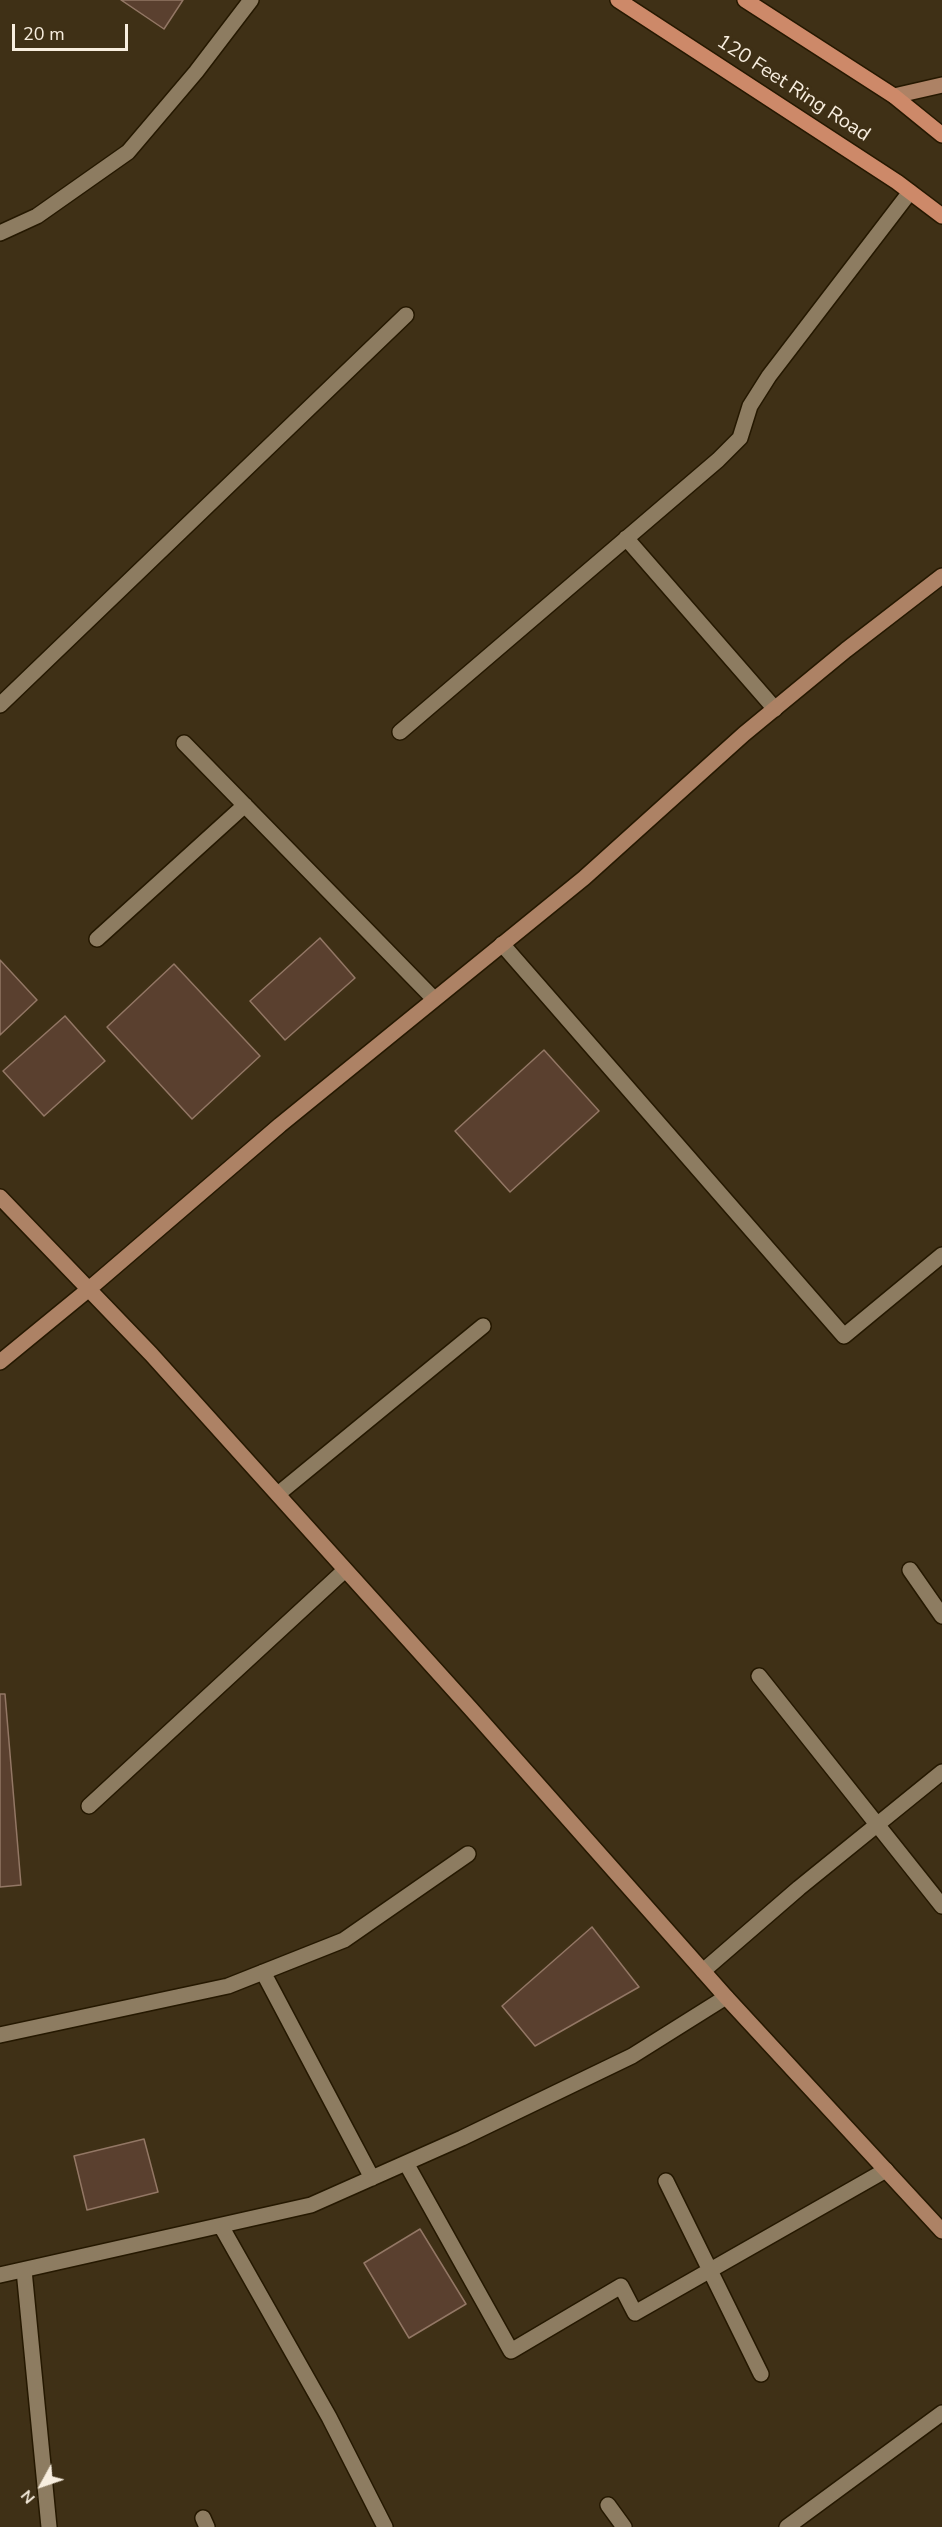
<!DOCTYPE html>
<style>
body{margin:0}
#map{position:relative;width:942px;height:2527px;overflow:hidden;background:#3f3016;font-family:"Nunito Sans",sans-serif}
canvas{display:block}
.north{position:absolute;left:12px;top:2455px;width:60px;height:60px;-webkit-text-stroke:4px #3f3016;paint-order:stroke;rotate:230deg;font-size:16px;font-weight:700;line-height:24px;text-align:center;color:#f8eedf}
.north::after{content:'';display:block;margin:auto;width:21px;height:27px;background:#f8eedf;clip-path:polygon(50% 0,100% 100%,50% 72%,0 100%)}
.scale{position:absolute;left:12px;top:24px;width:116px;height:27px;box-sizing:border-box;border:3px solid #f8eedf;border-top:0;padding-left:8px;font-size:18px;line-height:21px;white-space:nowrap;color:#f8eedf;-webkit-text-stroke:4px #3f3016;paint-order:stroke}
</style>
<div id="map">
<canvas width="942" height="2527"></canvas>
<div class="north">N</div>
<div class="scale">20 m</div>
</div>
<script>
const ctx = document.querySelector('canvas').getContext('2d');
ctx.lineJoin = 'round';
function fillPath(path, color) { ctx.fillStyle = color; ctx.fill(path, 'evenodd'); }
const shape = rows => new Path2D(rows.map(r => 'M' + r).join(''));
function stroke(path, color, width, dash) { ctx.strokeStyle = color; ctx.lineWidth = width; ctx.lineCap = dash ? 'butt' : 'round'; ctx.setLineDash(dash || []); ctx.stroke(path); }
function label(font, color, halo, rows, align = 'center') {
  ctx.font = font + ' "Nunito Sans",sans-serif'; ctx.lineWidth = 6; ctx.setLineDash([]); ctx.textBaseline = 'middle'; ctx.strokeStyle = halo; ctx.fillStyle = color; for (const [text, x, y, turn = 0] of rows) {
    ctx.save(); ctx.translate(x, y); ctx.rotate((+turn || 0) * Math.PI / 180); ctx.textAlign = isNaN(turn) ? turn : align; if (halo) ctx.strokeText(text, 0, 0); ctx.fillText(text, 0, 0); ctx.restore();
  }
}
const building = shape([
 [121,0,183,0,164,29,121,0],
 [320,938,355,978,285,1040,250,1001,320,938],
 [0,960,37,1000,0,1035,0,960],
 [174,964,260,1056,192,1119,107,1027,174,964],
 [65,1016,105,1061,44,1116,3,1071,65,1016],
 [544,1050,599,1111,510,1192,455,1131,544,1050],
 [0,1694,5,1694,21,1885,0,1887,0,1694],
 [592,1927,639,1987,535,2046,502,2006,592,1927],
 [144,2139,158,2192,87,2210,74,2156,144,2139],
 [420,2229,466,2304,409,2338,364,2263,420,2229]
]);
fillPath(building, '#5a402f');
stroke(building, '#937765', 1.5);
const lane = shape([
 [910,1570,942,1616],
 [759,1676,942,1906],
 [703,1971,799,1888,942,1772]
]);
const street = shape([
 [0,233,37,216,128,152,196,72,251,0],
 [626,538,775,709],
 [0,705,406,315],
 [400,732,718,460,740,438,750,406,769,376,910,192],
 [184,743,434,999],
 [97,939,245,805],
 [502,944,844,1336,942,1255],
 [278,1494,483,1326],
 [89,1806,345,1570],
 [263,1972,372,2178],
 [0,2035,228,1986,344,1940,468,1854],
 [406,2163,511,2351,621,2286,635,2313,886,2170],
 [666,2181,761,2374],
 [221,2226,329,2417,385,2527],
 [24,2270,49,2527],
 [0,2275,311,2205,462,2138,632,2056,726,1997],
 [608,2505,624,2527],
 [203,2518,207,2527],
 [787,2527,942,2413]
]);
const secondary = shape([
 [894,96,942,85],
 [0,1197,151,1354,471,1709,726,1997,942,2231],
 [0,1362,89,1289,280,1125,584,878,744,734,846,650,942,576]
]);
const primary = shape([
 [618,0,897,182,942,216],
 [745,0,894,96,942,135]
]);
stroke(lane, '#251800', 18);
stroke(street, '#251800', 18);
stroke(secondary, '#251800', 18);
stroke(primary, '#251800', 18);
stroke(lane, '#8d7c61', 15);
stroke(street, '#8d7c61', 15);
stroke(secondary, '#ad8265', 15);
stroke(primary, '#cd8969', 15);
label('20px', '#f8eedf', '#3f3016', [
 ["120 Feet Ring Road",793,89,33]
]);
</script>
